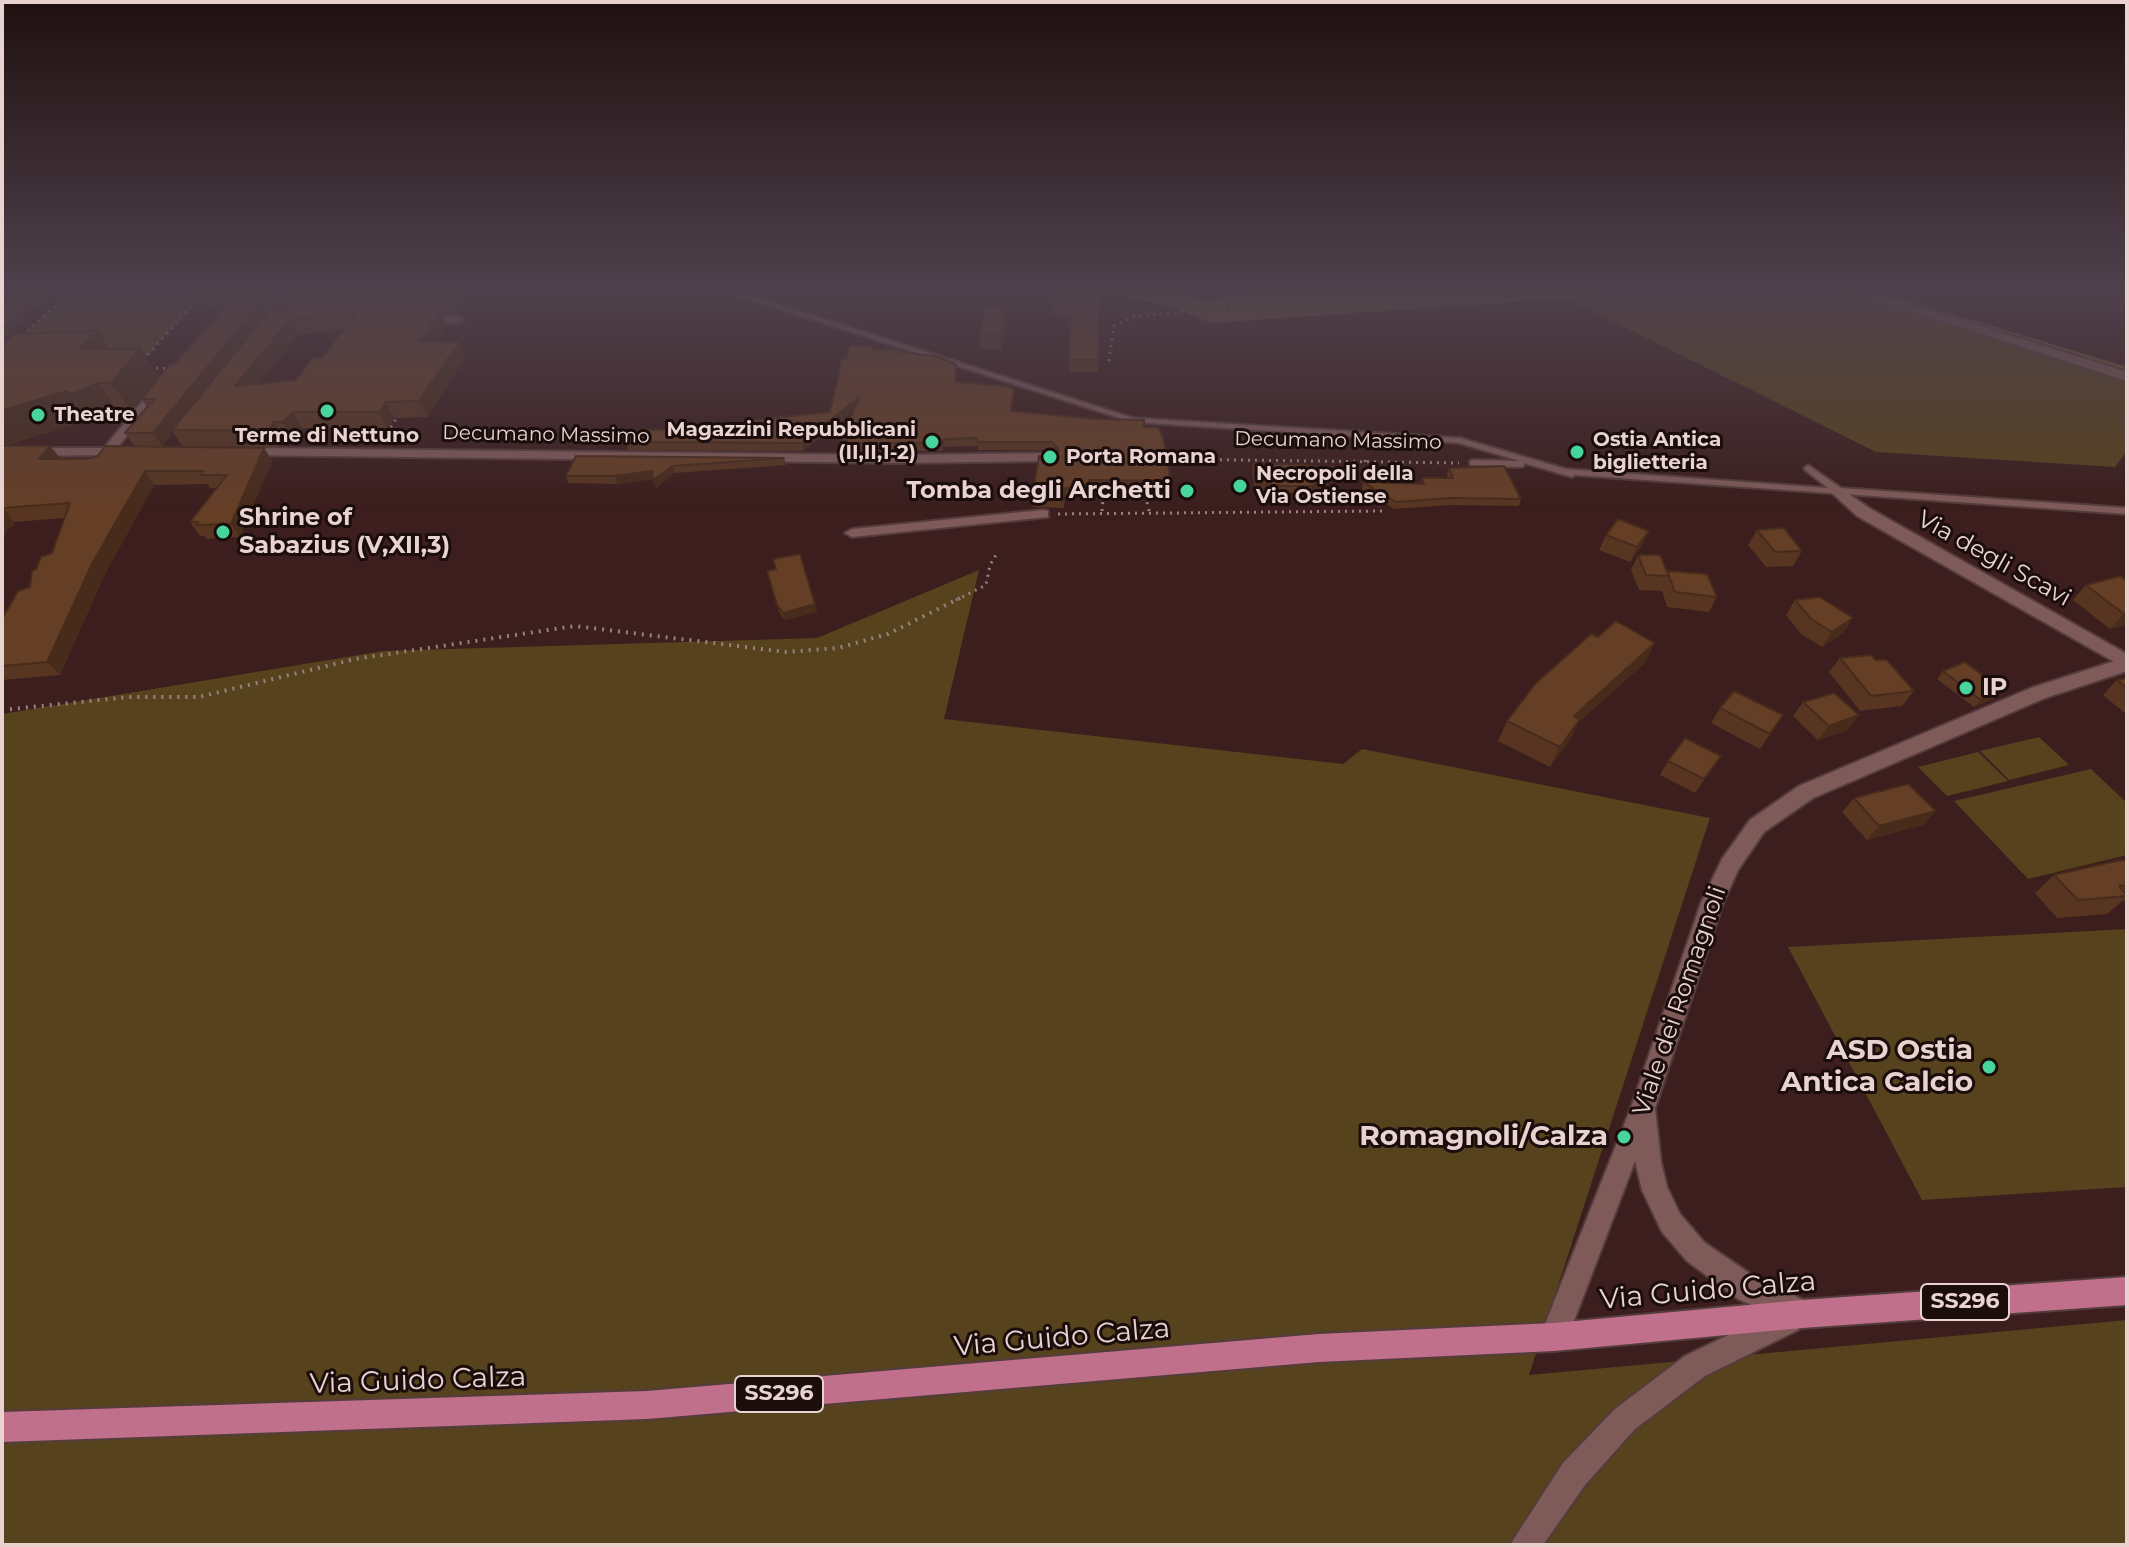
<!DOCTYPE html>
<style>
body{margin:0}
#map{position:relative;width:2129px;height:1547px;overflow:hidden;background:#3b1e1d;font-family:Montserrat,sans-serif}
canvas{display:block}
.frame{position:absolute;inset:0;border:4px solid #e8d3d1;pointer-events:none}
</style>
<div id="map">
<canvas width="2129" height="1547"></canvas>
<div class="frame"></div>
</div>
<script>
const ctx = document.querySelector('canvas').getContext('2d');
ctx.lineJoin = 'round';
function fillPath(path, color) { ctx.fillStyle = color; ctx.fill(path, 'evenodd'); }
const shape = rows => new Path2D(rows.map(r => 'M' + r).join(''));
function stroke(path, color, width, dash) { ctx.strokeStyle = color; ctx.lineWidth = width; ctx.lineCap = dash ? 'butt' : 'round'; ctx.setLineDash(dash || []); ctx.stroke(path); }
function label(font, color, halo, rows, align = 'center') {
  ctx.font = font + ' Montserrat,sans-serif'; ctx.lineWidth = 6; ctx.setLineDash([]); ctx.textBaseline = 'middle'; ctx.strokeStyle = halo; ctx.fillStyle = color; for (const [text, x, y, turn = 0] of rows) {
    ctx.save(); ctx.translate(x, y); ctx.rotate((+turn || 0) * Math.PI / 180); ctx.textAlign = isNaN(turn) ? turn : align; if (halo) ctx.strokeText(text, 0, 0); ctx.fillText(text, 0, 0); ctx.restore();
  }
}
fillPath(shape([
 [72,292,205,292,136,368,2,353],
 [1655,292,1835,292,2127,381,2127,451,2115,467,1876,452,1568,299],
 [979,570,944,719,1343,764,1362,749,1710,818,1529,1375,2127,1320,2127,1545,2,1545,2,714,383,651,817,638],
 [2039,737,2069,765,2009,780,1980,751],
 [1978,752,2008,781,1947,796,1918,767],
 [2091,769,2127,803,2127,855,2028,879,1954,801],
 [2127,929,2127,1187,1922,1200,1788,947]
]), '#56421d');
fillPath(shape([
 [1102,292,1171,292,1200,299,1306,292,1655,292,1212,323,1171,307],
 [1835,292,1881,292,2127,367,2127,381]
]), '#715930');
const service = shape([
 [727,292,739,292,1133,418,1460,438,1566,469,1828,488,1805,470,1804,468,1808,465,1841,488,2127,508,2127,514,1575,475,1572,477,1524,463,1524,466,1521,467,1470,465,1470,461,1473,460,1520,461,1459,443,1132,422,727,292]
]);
const pedestrian = shape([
 [425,317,459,317,464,320,459,323,421,322,420,320,425,317],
 [158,386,164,389,117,448,124,449,124,455,2,456,2,448,104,448,154,387,158,386],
 [247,448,897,455,1050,453,1056,457,1050,461,897,463,243,455,243,449,247,448],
 [1043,510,1048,511,1048,517,852,537,845,533,852,529,1043,510]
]);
const minor = shape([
 [1852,292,1873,292,2127,372,2127,381,1852,292],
 [1840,488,1869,508,2127,654,2127,669,1857,516,1832,493,1840,488]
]);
const tertiary = shape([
 [1788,1306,1798,1310,1802,1320,1798,1330,1705,1376,1635,1429,1585,1485,1543,1545,1510,1545,1563,1463,1615,1409,1685,1356,1788,1306]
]);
const secondary = shape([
 [2127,657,2127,671,2045,698,1813,798,1764,832,1738,870,1723,903,1655,1108,1661,1162,1667,1187,1680,1214,1705,1243,1758,1279,1808,1302,1812,1312,1808,1322,1798,1326,1738,1299,1687,1261,1662,1232,1642,1190,1635,1161,1564,1347,1554,1351,1544,1347,1540,1337,1632,1105,1701,903,1722,859,1750,820,1799,786,2031,688,2127,657]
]);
const primary = shape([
 [2127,1277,2127,1305,1802,1328,1554,1351,1319,1362,647,1419,2,1442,2,1412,647,1391,1319,1334,1554,1323,1802,1300,2127,1277]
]);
stroke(service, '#553c3c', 4);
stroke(pedestrian, '#553c3c', 4);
stroke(minor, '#553c3c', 4);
stroke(tertiary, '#553c3c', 4);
stroke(secondary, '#553c3c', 4);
stroke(primary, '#553c3c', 4);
stroke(shape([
 [22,335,72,292],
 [143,360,205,292],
 [1109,361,1114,326,1135,316,1449,292],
 [149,368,172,369],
 [383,439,400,413],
 [1164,459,1459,463],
 [1365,460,1370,484],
 [1102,511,1104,485],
 [1149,511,1144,490,1151,487],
 [1058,514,1382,511,1379,497],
 [956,600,986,585,990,565,996,555]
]), '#99807f', 3, [2, 5]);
stroke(shape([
 [2,710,129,697,199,697,355,659,575,626,786,652,838,648,888,634,960,598]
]), '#99807f', 4, [2, 6]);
fillPath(service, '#7e5b59');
fillPath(pedestrian, '#7e5b59');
fillPath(minor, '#7e5b59');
fillPath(tertiary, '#7e5b59');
fillPath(secondary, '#7e5b59');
fillPath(primary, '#c0708a');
fillPath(shape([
 [20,292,50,292,9,336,2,336,2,305],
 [209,292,234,292,217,311,211,310,204,298],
 [235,292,286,292,272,310,286,310,282,301,468,292,455,314,442,314,447,326,437,341,459,342,465,358,427,417,394,418,387,428,302,428,292,438,283,438,279,447,182,446,173,432,162,446,134,446,125,433,147,407,142,399,211,324],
 [343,330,322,358,296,380,259,383,299,334],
 [1099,292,1098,372,1069,372,1071,317,1054,317,1054,304],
 [1006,324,1001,350,980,349,979,334],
 [2,347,110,349,159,377,131,411,118,411,92,423,88,420,4,446,60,459,86,459,264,448,272,461,240,537,206,539,204,536,200,536,190,522,217,488,210,488,208,484,154,485,104,576,60,675,2,680,2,619,30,587,36,569,52,553,64,518,14,522,14,526,7,529,5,538,2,539],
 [874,350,902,352,956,382,1014,390,1012,412,1144,427,1171,481,1170,489,1089,488,1088,497,1065,496,1064,508,1033,507,1032,499,1052,455,1054,453,1052,450,978,450,978,446,945,447,942,451,847,451,847,449,843,449,842,440,854,411,803,451,628,450,626,442,751,428,830,412,847,359],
 [576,456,784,458,786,465,675,473,656,488,653,479,617,484,568,483,566,476],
 [1253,464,1346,468,1345,475,1311,494,1284,493,1255,492,1252,471],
 [1449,468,1521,499,1519,506,1450,505,1394,509,1362,489,1363,482,1420,484,1422,478,1448,478,1447,475],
 [1757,530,1802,551,1793,566,1766,567,1748,545],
 [1649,531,1642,546,1630,562,1599,550,1606,535],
 [1638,555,1717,597,1709,612,1667,607,1662,591,1639,590,1631,570],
 [767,571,815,604,817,612,785,620,779,612],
 [2127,581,2127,625,2110,629,2073,600,2086,585],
 [1795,600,1853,618,1843,633,1822,647,1801,634,1786,615],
 [1840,658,1876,660,1914,691,1902,706,1860,711,1829,672],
 [1645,663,1578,723,1571,739,1550,767,1498,741,1507,721],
 [1943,671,1996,698,1974,707,1937,679],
 [2127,678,2127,715,2103,695,2117,680],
 [1803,702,1859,715,1848,730,1818,740,1793,716],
 [1720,708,1783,715,1760,749,1711,723],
 [1721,756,1695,793,1660,775,1668,761],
 [1854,798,1936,811,1923,825,1867,840,1842,812],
 [2127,860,2127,901,2122,901,2107,914,2057,918,2035,893,2054,875]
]), '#573521');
fillPath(shape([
 [39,292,50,292,9,336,4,328],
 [216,292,234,292,217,311,210,298],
 [269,292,286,292,174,430,172,430,173,432,162,446,153,433],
 [456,292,468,292,455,314,450,302],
 [1006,309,1006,324,1001,350,1000,335],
 [441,311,447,326,427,356,420,341],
 [291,319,299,334,244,401,235,386],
 [98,331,117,360,80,349],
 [459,342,465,358,427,417,419,401],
 [140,349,159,377,131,411,111,383],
 [98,383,118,411,92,423,71,394],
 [67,391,88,420,2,446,2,410],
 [859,397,861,405,803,451,802,443],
 [386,402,394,418,387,428,379,412],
 [293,412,302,428,292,438,283,422],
 [274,422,283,438,279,447,269,431],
 [944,439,945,447,942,451,941,443],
 [50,446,61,459,39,459],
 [264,448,272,461,240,537,231,524],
 [673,466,675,473,656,488,653,480],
 [1346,468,1345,475,1311,494,1312,486],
 [145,471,154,485,104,576,60,675,47,662,93,562],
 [652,471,655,479,617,484,615,476],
 [3,508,14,522,14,526,7,529,5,538,2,539],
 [1649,531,1642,546,1630,562,1637,547],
 [815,604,817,612,785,620,783,613],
 [2124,614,2127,614,2127,625,2110,629],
 [1853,618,1843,633,1822,647,1832,632],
 [1655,643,1645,663,1578,723,1571,739,1550,767,1574,716],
 [2002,690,1996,698,1974,707,1981,700],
 [1859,715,1848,730,1818,740,1829,726],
 [1936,811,1923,825,1867,840,1879,826]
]), '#472b1b');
const building = shape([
 [20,292,39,292,4,328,2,329,2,305,20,292],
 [209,292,216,292,210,298,204,298,209,292],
 [235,292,269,292,153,433,125,433,154,399,142,399,170,364,174,364,211,324,235,292],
 [288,292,456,292,450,302,282,301,288,292],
 [1056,292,1099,292,1098,360,1069,359,1072,304,1054,304,1056,292],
 [985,308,1006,309,1000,335,979,334,985,308],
 [270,310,441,311,420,341,459,342,419,401,386,402,379,412,293,412,283,422,274,422,269,431,172,430,270,310],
 [356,313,322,358,312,358,296,380,235,386,291,319,356,313],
 [98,331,80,349,140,349,111,383,98,383,71,394,67,391,2,410,2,347,13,334,98,331],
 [849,346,873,346,872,350,901,349,900,352,936,356,956,364,956,382,1007,386,1014,390,1011,411,1096,419,1144,420,1144,427,1158,427,1163,437,1171,481,1089,480,1088,489,1065,488,1064,500,1032,499,1039,456,1052,455,1059,450,1052,442,978,442,977,438,944,439,941,443,846,443,847,441,842,440,859,397,802,443,626,442,632,430,751,428,753,420,830,412,842,358,847,359,849,346],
 [2,446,50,446,39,459,86,459,98,456,105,446,264,448,231,524,196,525,198,522,190,522,227,475,201,475,204,471,145,471,93,562,47,662,2,666,2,619,18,591,30,587,32,571,36,569,41,557,52,553,70,503,3,508,2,513,2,446],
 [576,456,784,458,673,466,653,480,652,471,615,476,566,476,576,456],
 [1253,464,1288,464,1346,468,1312,486,1285,486,1256,484,1253,464],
 [1504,466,1521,499,1452,498,1396,502,1363,482,1424,484,1422,478,1453,478,1449,468,1504,466],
 [1618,519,1649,531,1637,547,1606,535,1618,519],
 [1784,528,1802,551,1775,552,1757,530,1784,528],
 [800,554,815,604,783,613,777,605,767,571,776,569,773,559,800,554],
 [1638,555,1660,555,1669,576,1668,571,1707,574,1717,597,1675,592,1669,576,1646,575,1638,555],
 [2120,576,2127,581,2127,614,2124,614,2086,585,2120,576],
 [1820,597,1853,618,1832,632,1811,619,1795,600,1820,597],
 [1616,621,1655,643,1574,716,1580,719,1560,747,1507,721,1536,683,1591,634,1598,637,1616,621],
 [1871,655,1876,660,1887,660,1914,691,1871,696,1840,658,1871,655],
 [1965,662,2002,690,1981,700,1943,671,1965,662],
 [2127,678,2127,688,2117,680,2127,678],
 [1734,691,1783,715,1770,734,1720,708,1734,691],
 [1834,693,1859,715,1829,726,1803,702,1834,693],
 [1685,738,1721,756,1704,779,1668,761,1685,738],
 [1908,784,1936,811,1879,826,1854,798,1908,784],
 [2127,860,2127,885,2119,886,2127,896,2078,900,2054,875,2116,861,2127,860]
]);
fillPath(building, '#653e26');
stroke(building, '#472b1b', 2);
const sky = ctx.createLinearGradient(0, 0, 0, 509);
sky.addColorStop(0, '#201010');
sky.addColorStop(0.57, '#4f414c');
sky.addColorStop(1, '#4f414c00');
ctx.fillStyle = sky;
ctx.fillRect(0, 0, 2129, 509);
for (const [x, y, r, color] of [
 [327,411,8,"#48d49d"],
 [38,415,8,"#48d49d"],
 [932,442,8,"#48d49d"],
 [1577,452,8,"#48d49d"],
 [1050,457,8,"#48d49d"],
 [1240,486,8,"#48d49d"],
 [1187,491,8,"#48d49d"],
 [223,532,8,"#48d49d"],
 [1966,688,8,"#48d49d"],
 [1989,1067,8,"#48d49d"],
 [1624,1137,8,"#48d49d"]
]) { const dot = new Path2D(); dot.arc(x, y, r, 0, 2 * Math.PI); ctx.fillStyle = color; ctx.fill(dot); stroke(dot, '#1a0d0c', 3); }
label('bold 20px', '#e8d3d1', '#1a0d0c', [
 ["Theatre",54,415],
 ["Magazzini Repubblicani",916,430,"right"],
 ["(II,II,1-2)",916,453,"right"],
 ["Terme di Nettuno",327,436,"center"],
 ["Ostia Antica",1593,440],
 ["biglietteria",1593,463],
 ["Porta Romana",1066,457],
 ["Necropoli della",1256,474],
 ["Via Ostiense",1256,497]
], 'left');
label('20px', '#e8d3d1', '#1a0d0c', [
 ["Decumano Massimo",546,435,1],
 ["Decumano Massimo",1338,441,1]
]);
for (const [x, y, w] of [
 [1965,1302,88],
 [779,1394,88]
]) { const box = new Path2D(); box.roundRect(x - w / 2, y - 18, w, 36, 6); ctx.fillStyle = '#1a0d0c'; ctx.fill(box); stroke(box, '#e8d3d1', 2); }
label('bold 22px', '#e8d3d1', null, [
 ["SS296",1965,1302],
 ["SS296",779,1394]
]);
label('bold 24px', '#e8d3d1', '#1a0d0c', [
 ["Tomba degli Archetti",1171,491,"right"],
 ["Shrine of",239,518],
 ["Sabazius (V,XII,3)",239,546],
 ["IP",1982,688]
], 'left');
label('24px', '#e8d3d1', '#1a0d0c', [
 ["Via degli Scavi",1994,559,29],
 ["Viale dei Romagnoli",1680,1001,-71]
]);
label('bold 28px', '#e8d3d1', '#1a0d0c', [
 ["ASD Ostia",1973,1051],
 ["Antica Calcio",1973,1083],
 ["Romagnoli/Calza",1608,1137]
], 'right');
label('28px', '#e8d3d1', '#1a0d0c', [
 ["Via Guido Calza",1708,1291,-5],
 ["Via Guido Calza",1062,1338,-5],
 ["Via Guido Calza",418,1381,-2]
]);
</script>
